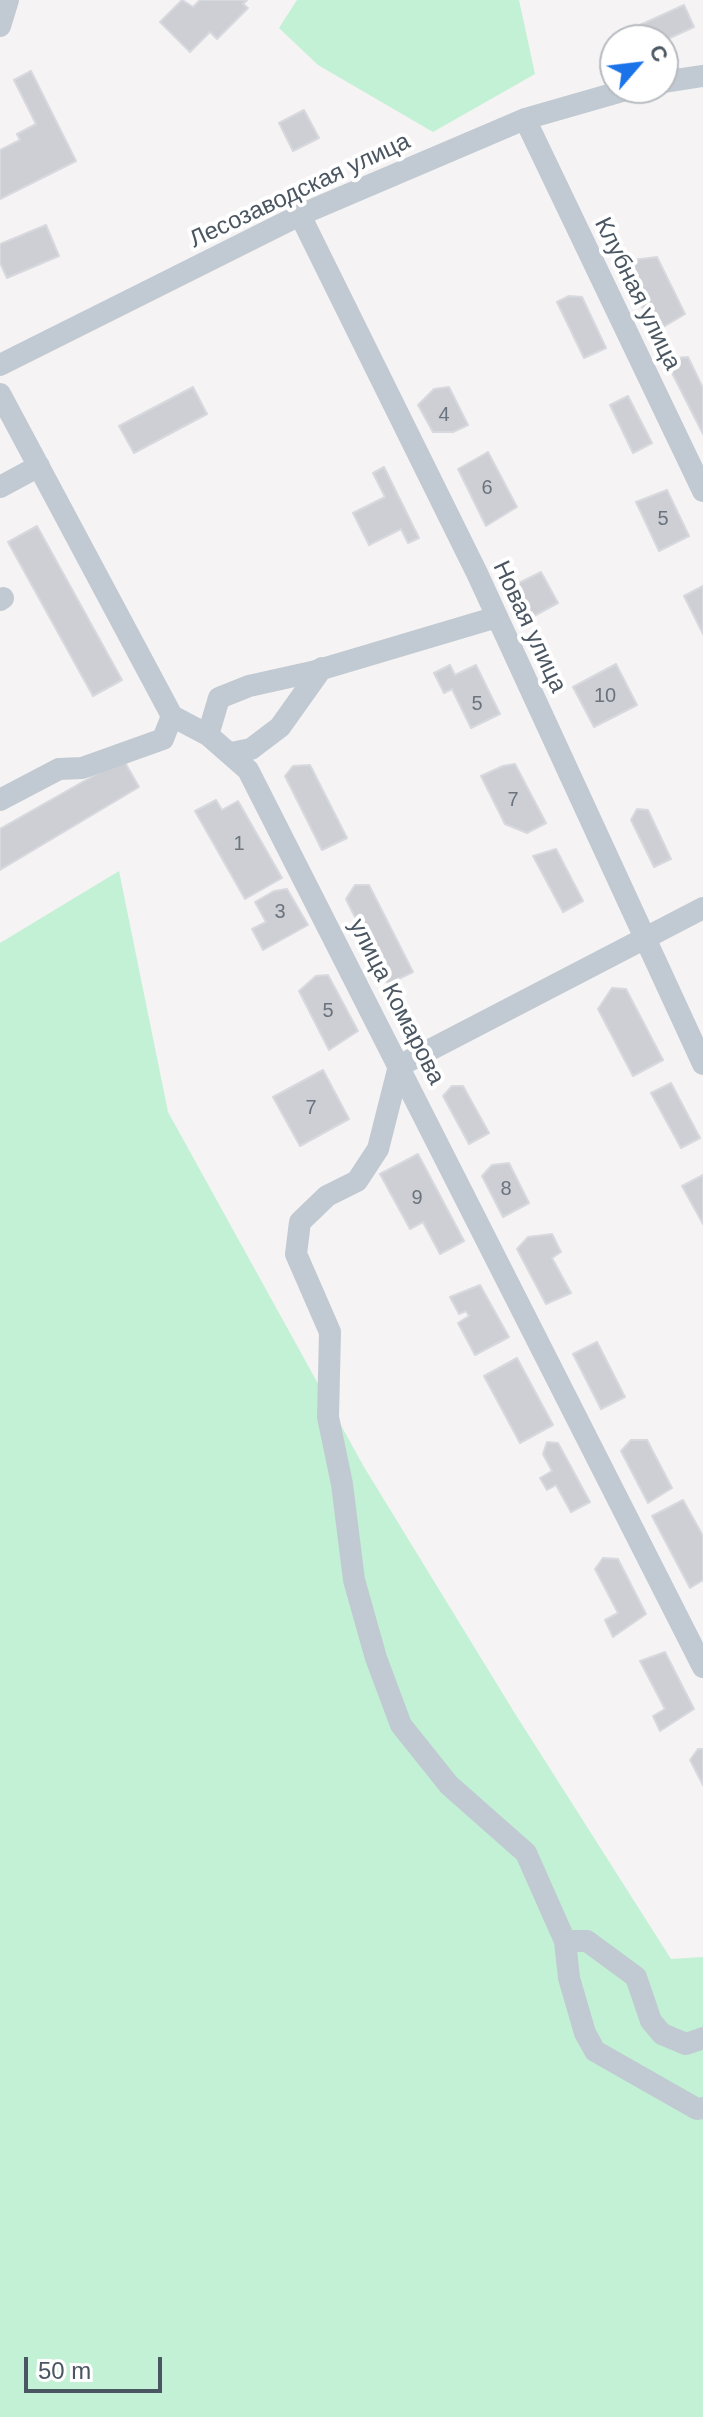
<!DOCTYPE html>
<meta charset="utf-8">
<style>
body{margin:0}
#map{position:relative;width:703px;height:2417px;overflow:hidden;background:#f5f3f3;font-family:Arial,sans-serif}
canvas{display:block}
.north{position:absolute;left:599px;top:24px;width:80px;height:80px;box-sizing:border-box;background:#fff;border:2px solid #b7bbc0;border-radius:50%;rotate:62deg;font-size:22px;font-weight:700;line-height:32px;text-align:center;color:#4a5661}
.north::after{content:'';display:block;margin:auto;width:28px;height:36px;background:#1a73e8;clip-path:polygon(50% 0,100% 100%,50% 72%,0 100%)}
.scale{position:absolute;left:24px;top:2357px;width:138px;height:36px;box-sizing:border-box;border:4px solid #4a5661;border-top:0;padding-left:10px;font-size:24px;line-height:28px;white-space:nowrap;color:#4a5661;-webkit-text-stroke:6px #fff;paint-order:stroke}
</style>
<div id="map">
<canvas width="703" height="2417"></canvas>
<div class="north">С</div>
<div class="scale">50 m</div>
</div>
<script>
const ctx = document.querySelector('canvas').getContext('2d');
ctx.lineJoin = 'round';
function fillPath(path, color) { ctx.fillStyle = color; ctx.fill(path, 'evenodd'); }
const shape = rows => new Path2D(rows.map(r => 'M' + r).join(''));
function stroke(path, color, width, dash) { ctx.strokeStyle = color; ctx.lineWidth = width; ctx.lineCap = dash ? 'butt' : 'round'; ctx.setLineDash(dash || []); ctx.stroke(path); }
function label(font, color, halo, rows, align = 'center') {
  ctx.font = font + ' Arial,sans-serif'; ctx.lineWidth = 8; ctx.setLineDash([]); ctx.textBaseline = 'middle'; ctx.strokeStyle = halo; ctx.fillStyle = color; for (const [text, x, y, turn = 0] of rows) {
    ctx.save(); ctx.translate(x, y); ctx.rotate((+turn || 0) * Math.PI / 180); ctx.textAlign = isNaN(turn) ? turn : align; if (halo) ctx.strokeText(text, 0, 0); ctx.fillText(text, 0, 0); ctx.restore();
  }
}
fillPath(shape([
 [297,0,519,0,535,74,433,132,318,65,279,28],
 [119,871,168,1112,364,1467,514,1712,671,1959,703,1957,703,2417,0,2417,0,943]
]), '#c3f1d5');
const building = shape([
 [182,0,193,7,200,0,247,0,243,4,248,8,217,39,210,32,190,52,160,22,182,0],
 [684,5,694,27,663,41,647,40,640,25,684,5],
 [31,71,76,161,0,199,0,150,20,140,17,134,36,124,14,80,31,71],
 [304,110,319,138,293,151,279,123,304,110],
 [46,225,59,256,7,278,0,263,0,244,46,225],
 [657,257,685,314,655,332,623,271,633,260,657,257],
 [569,296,582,297,606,348,584,358,557,302,569,296],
 [688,357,703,388,703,434,668,365,677,358,688,357],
 [193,387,207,414,134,453,119,426,193,387],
 [449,387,468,425,453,432,433,432,418,405,434,389,449,387],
 [628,396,652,443,633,453,610,405,628,396],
 [488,452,517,507,486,526,458,469,488,452],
 [384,467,419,538,408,543,401,529,369,545,353,513,385,497,373,473,384,467],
 [667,490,689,536,659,551,636,502,667,490],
 [37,526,122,680,93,696,8,542,37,526],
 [541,572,558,603,532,617,515,585,541,572],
 [703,586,703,634,684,596,703,586],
 [616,664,637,705,594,727,573,687,616,664],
 [450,665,455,675,476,665,500,714,471,728,452,689,444,693,434,673,450,665],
 [123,759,139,787,0,870,0,829,123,759],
 [515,764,546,823,527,833,505,824,481,776,503,766,515,764],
 [310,765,347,838,322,850,285,776,293,766,310,765],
 [216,800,222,810,238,801,282,878,245,899,195,811,216,800],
 [637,809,648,810,671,859,654,867,631,820,637,809],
 [556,849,583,901,563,912,533,856,556,849],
 [355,885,369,885,413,972,388,984,346,899,355,885],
 [287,889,308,925,263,950,252,929,266,922,255,902,274,891,287,889],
 [328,975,358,1031,329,1050,299,991,316,976,328,975],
 [612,988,626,989,663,1060,633,1076,598,1009,612,988],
 [323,1070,349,1119,300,1146,273,1097,323,1070],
 [671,1083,700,1138,681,1148,651,1093,671,1083],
 [452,1086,463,1086,489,1133,469,1144,443,1096,452,1086],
 [418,1154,464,1241,440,1254,423,1222,410,1229,380,1174,418,1154],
 [509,1163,529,1203,503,1217,482,1176,492,1165,509,1163],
 [703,1175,703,1224,682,1186,703,1175],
 [552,1234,561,1252,552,1258,571,1293,546,1304,517,1249,528,1237,552,1234],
 [480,1285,509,1337,475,1355,458,1323,469,1316,466,1311,459,1314,450,1297,480,1285],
 [597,1342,625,1397,601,1409,573,1354,597,1342],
 [517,1358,553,1425,520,1443,484,1376,517,1358],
 [631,1440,647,1440,672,1488,648,1503,621,1451,631,1440],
 [547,1442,558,1443,590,1502,571,1512,556,1485,547,1490,540,1478,552,1471,543,1454,547,1442],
 [683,1500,703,1536,703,1580,690,1588,652,1516,683,1500],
 [603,1558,618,1559,646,1614,613,1637,605,1620,618,1613,595,1569,603,1558],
 [665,1652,694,1709,660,1731,653,1716,665,1709,640,1661,665,1652],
 [698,1749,703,1749,703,1785,690,1760,698,1749]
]);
fillPath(building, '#cdcfd5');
stroke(building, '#d7d9de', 2);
stroke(shape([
 [0,26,8,0],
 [663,82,703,76],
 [525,119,703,491],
 [300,215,476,571,703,1064],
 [0,365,300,215,525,119,633,88],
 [0,394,172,716,208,735,248,770,703,1667],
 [0,487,39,466],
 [0,600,3,598],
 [208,735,219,698,249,686,312,672,497,617],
 [231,753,251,749,280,727,322,668],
 [0,800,59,769,82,768,163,739,172,716],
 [703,908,399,1066,378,1149,357,1181,327,1196,300,1222,296,1254,330,1332,328,1417,342,1484,354,1580,376,1658,401,1725,449,1785,526,1853,565,1941,587,1941,636,1977,651,2021,662,2034,686,2044,703,2038],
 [565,1941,569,1978,585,2033,595,2051,697,2109,703,2108]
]), '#c1cad2', 22);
label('20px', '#6b747e', null, [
 ["4",444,415],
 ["6",487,488],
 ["5",663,519],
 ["10",605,696],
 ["5",477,704],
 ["7",513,800],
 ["1",239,844],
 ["3",280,912],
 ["5",328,1011],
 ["7",311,1108],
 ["8",506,1189],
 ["9",417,1198]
]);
label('24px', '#4a5661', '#fff', [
 ["Лесозаводская улица",300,191,-25],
 ["Клубная улица",637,294,64],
 ["Новая улица",529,627,65],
 ["улица Комарова",396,1002,63]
]);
</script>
